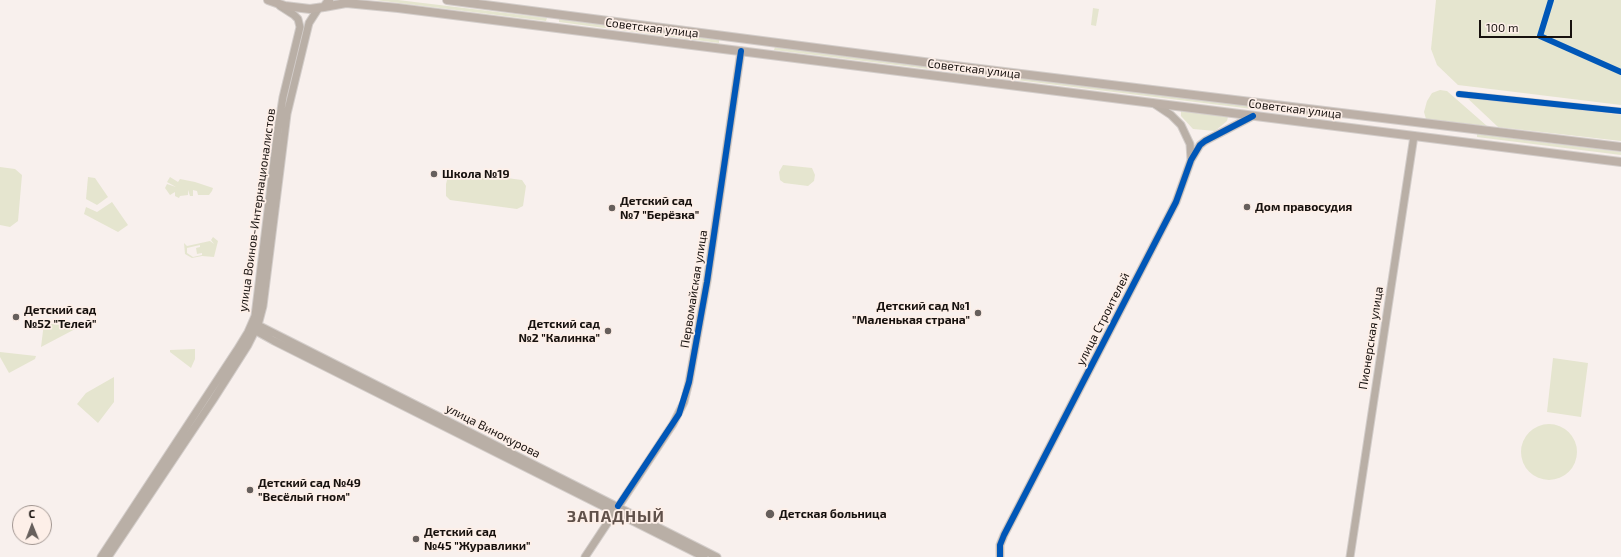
<!DOCTYPE html>
<meta charset="utf-8">
<style>
body{margin:0}
#map{position:relative;width:1621px;height:557px;overflow:hidden;background:#f8f0ed;font-family:"Exo 2",sans-serif}
canvas{display:block}
.north{position:absolute;left:12px;top:505px;width:40px;height:40px;box-sizing:border-box;background:#fdefe8;border:1px solid #a19691;border-radius:50%;rotate:359deg;font-size:11px;font-weight:700;line-height:16px;text-align:center;color:#17110e}
.north::after{content:'';display:block;margin:auto;width:14px;height:18px;background:#665f5c;clip-path:polygon(50% 0,100% 100%,50% 72%,0 100%)}
.scale{position:absolute;left:1479px;top:20px;width:93px;height:18px;box-sizing:border-box;border:2px solid #17110e;border-top:0;padding-left:5px;font-size:12px;line-height:14px;white-space:nowrap;color:#17110e;-webkit-text-stroke:3px #fdefe8;paint-order:stroke}
</style>
<div id="map">
<canvas width="1621" height="557"></canvas>
<div class="north">С</div>
<div class="scale">100 m</div>
</div>
<script>
const ctx = document.querySelector('canvas').getContext('2d');
ctx.lineJoin = 'round';
function fillPath(path, color) { ctx.fillStyle = color; ctx.fill(path, 'evenodd'); }
const shape = rows => new Path2D(rows.map(r => 'M' + r).join(''));
function stroke(path, color, width, dash) { ctx.strokeStyle = color; ctx.lineWidth = width; ctx.lineCap = dash ? 'butt' : 'round'; ctx.setLineDash(dash || []); ctx.stroke(path); }
function label(font, color, halo, rows, align = 'center') {
  ctx.font = font + ' "Exo 2",sans-serif'; ctx.lineWidth = 3.5; ctx.setLineDash([]); ctx.textBaseline = 'middle'; ctx.strokeStyle = halo; ctx.fillStyle = color; for (const [text, x, y, turn = 0] of rows) {
    ctx.save(); ctx.translate(x, y); ctx.rotate((+turn || 0) * Math.PI / 180); ctx.textAlign = isNaN(turn) ? turn : align; if (halo) ctx.strokeText(text, 0, 0); ctx.fillText(text, 0, 0); ctx.restore();
  }
}
fillPath(shape([
 [375,0,398,0,547,18,546,21],
 [1436,0,1621,0,1621,105,1458,85,1437,65,1431,49],
 [1093,8,1099,9,1096,26,1091,25],
 [559,19,719,40,719,43,559,22],
 [775,47,937,68,937,70,774,50],
 [952,70,1326,115,1326,118,951,72],
 [1440,90,1447,91,1487,126,1426,119,1424,112,1427,101,1432,93],
 [1464,95,1621,115,1621,141,1498,127],
 [1181,111,1228,117,1227,121,1215,131,1193,129,1181,116],
 [1477,134,1621,152,1621,155,1477,137],
 [783,165,812,168,815,175,814,181,808,186,784,183,780,180,779,172],
 [0,167,15,169,22,175,18,221,10,227,0,225],
 [453,171,522,180,526,186,523,206,517,209,450,200,446,196,446,184,448,176],
 [88,177,95,178,108,197,97,205,86,199],
 [170,177,178,182,180,179,195,182,213,188,212,191,209,195,198,195,197,191,193,190,193,196,190,196,188,190,188,195,180,196,179,198,175,196,175,192,170,195,165,188,167,184,176,187,167,182],
 [112,202,128,225,118,232,84,214,86,207,97,212],
 [213,237,218,241,214,257,202,256,192,258,185,254,184,243,187,246,210,241,214,244,211,240],
 [200,245,200,247,196,248,197,254,202,253,202,255,193,257,187,253,187,248],
 [44,323,79,327,41,347],
 [195,349,195,359,191,368,170,352,170,350],
 [0,352,36,356,35,359,9,373,0,357],
 [1553,358,1588,363,1581,417,1547,412],
 [114,377,114,402,98,423,77,404,86,393],
 '1521 452a28 28 0 1 1 56 0a28 28 0 1 1-56 0Z'
]), '#e5e5cf');
const street = shape([
 [1459,94,1621,111]
]);
const secondary = shape([
 [1153,103,1171,115,1181,125,1190,144,1191,160],
 [255,325,258,325,717,557],
 [254,328,256,331,274,341,704,557],
 [101,557,237,350,248,332,255,316,278,129,283,97,300,27,298,19,294,15,280,6],
 [108,557,213,400,248,345,258,325,263,306,287,114,309,23,318,9],
 [585,557,673,424,684,402,689,382,707,282,741,51],
 [1000,557,1000,545,1004,535,1176,202,1191,160,1200,145,1205,141,1253,116],
 [1350,557,1414,136]
]);
const primary = shape([
 [268,0,285,6,310,9,324,7,329,0],
 [447,0,947,65,1621,147],
 [324,7,346,3,398,8,1621,162]
]);
stroke(street, '#d3cdca', 7);
stroke(secondary, '#d3cdca', 9);
stroke(primary, '#d3cdca', 10);
stroke(street, '#baafa8', 5);
stroke(secondary, '#b9afa6', 7);
stroke(primary, '#bcb0a7', 8);
stroke(shape([
 [1551,0,1540,36,1621,72],
 [1459,94,1621,111],
 [618,506,679,414,689,382,707,282,741,51],
 [1000,557,1000,545,1004,535,1176,202,1191,160,1200,145,1205,141,1253,116]
]), '#0057b8', 6);
for (const [x, y, r, color] of [
 [434,174,4,"#665f5c"],
 [1247,207,4,"#665f5c"],
 [612,208,4,"#665f5c"],
 [978,313,4,"#665f5c"],
 [16,317,4,"#665f5c"],
 [608,331,4,"#665f5c"],
 [250,490,4,"#665f5c"],
 [770,514,5,"#665f5c"],
 [416,539,4,"#665f5c"]
]) { const dot = new Path2D(); dot.arc(x, y, r, 0, 2 * Math.PI); ctx.fillStyle = color; ctx.fill(dot); stroke(dot, '#fdefe8', 1.5); }
label('12px', '#17110e', '#fdefe8', [
 ["Советская улица",652,28,7],
 ["Советская улица",974,69,7],
 ["Советская улица",1295,109,7],
 ["улица Воинов-Интернационалистов",257,210,-82],
 ["Первомайская улица",694,289,-81],
 ["улица Строителей",1103,319,-63],
 ["Пионерская улица",1371,338,-81],
 ["улица Винокурова",493,431,27]
]);
label('bold 12px', '#17110e', '#fdefe8', [
 ["Школа №19",442,174],
 ["Детский сад",620,201],
 ["№7 \"Берёзка\"",620,215],
 ["Дом правосудия",1255,207],
 ["Детский сад №1",970,306,"right"],
 ["\"Маленькая страна\"",970,320,"right"],
 ["Детский сад",24,310],
 ["№52 \"Телей\"",24,324],
 ["Детский сад",600,324,"right"],
 ["№2 \"Калинка\"",600,338,"right"],
 ["Детский сад №49",258,483],
 ["\"Весёлый гном\"",258,497],
 ["Детская больница",779,514],
 ["Детский сад",424,532],
 ["№45 \"Журавлики\"",424,546]
], 'left');
ctx.letterSpacing = '1px';
label('bold 16px', '#60514a', '#fdefe8', [
 ["ЗАПАДНЫЙ",616,517]
]);
ctx.letterSpacing = '0px';
</script>
